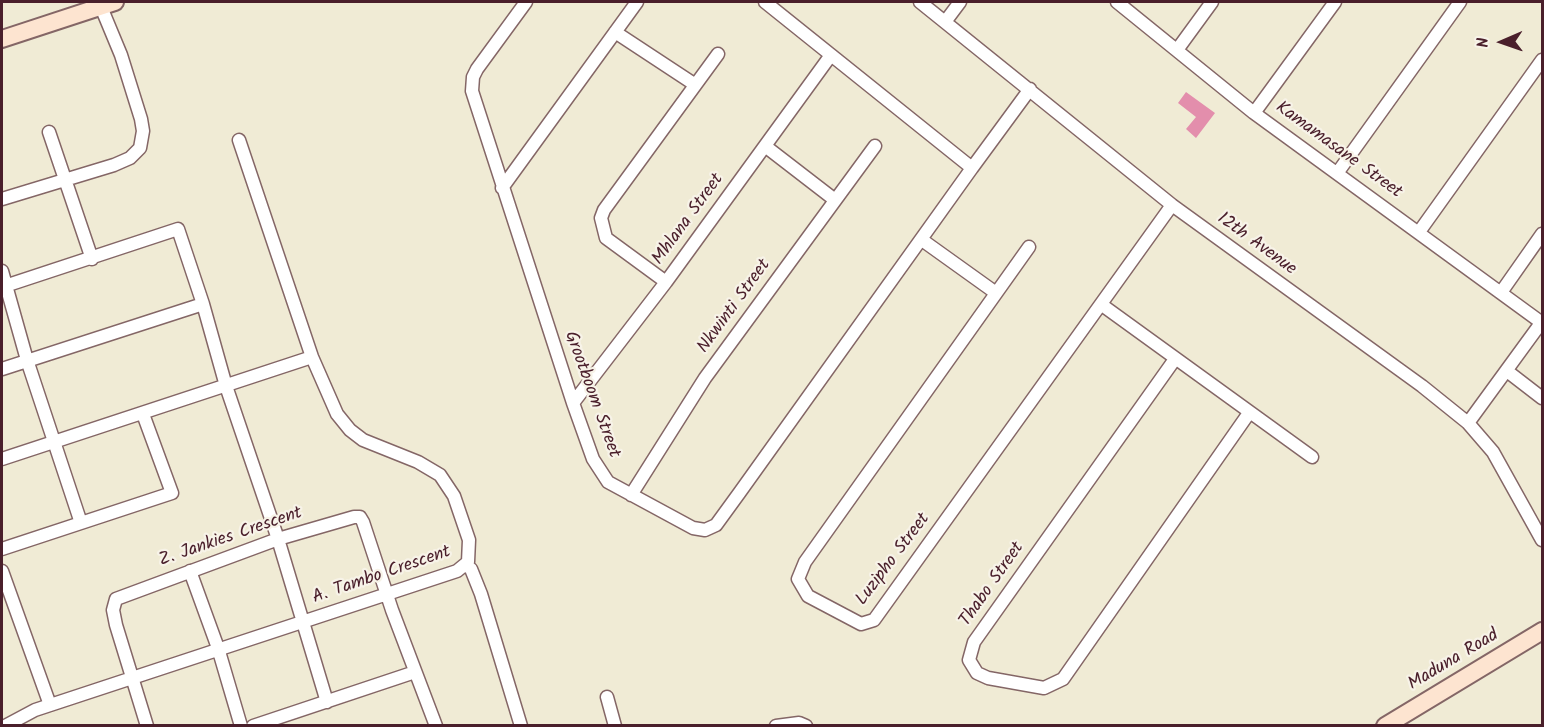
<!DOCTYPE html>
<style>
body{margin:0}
#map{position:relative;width:1544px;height:727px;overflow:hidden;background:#f0ebd5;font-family:Kalam,sans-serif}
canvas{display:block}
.frame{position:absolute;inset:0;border:3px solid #4a1f2b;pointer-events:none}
.north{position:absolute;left:1472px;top:12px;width:60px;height:60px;-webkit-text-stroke:4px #f7f3e8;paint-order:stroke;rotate:268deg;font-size:16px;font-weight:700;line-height:24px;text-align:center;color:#4a1f2b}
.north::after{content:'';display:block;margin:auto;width:21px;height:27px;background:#4a1f2b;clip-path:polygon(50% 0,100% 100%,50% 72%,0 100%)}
</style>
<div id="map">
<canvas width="1544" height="727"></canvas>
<div class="frame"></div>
<div class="north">N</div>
</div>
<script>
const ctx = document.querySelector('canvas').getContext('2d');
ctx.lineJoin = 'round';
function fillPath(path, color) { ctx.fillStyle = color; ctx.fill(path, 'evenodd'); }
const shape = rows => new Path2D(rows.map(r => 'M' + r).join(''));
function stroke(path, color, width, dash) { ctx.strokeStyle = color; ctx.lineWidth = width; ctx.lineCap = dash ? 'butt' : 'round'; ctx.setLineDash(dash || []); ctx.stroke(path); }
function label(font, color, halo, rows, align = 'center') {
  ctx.font = font + ' Kalam,sans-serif'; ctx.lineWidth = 4.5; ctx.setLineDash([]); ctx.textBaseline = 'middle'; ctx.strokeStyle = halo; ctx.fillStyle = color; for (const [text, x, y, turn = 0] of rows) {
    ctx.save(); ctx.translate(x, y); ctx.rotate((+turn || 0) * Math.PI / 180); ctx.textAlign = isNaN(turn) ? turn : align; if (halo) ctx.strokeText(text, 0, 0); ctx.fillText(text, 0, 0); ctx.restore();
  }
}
fillPath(shape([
 [1186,92,1215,113,1196,138,1186,129,1196,117,1178,103]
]), '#e38eac');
const street = shape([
 [526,2,477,69,473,77,472,91,573,403,593,459,608,482,693,528,705,530,716,525,740,492,972,168,765,2],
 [920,2,1172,205,1422,386,1468,423,1493,452,1542,540],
 [1117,2,1254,113,1542,323],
 [945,22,960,2],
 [615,32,694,84],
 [1177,50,1212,2],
 [1254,113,1335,2],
 [49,132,92,259],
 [765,146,835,200],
 [972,168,1030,89],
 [1338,172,1460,2],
 [502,188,637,2],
 [2,199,114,165,130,158,140,148,143,131,141,119,121,55,99,2],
 [1419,232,1542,60],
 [922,240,996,293],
 [1029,247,805,562,798,579,808,596,861,624,874,620,1172,205],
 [2,271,27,360,81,523],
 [666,282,606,238,601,218,604,210,718,54],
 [2,287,178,229,203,304,226,386,278,539,327,702],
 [1502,291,1542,234],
 [1102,305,1312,457],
 [1175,359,974,642,969,660,977,673,988,678,1044,688,1063,679,1249,413],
 [2,369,203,304],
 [1507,371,1542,398],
 [573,403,666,282,831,55],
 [1468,423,1541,323],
 [2,459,312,357],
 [631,495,705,378,875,146],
 [2,549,172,493,143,414],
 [466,565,471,569,481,594,521,726],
 [2,571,50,705],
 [190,571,218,648,241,726],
 [607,697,615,726],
 [5,726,35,710,457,571,468,562,469,540,454,496,440,475,418,462,363,440,350,430,337,414,312,357,239,140],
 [147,726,116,625,113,610,116,599,278,539,354,517,360,517,363,522,392,610,436,726],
 [253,726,415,672],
 [776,726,799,723,806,726]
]);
const secondary = shape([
 [2,39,115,2],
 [1385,726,1542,631]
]);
stroke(street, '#846666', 15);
stroke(secondary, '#846666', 20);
stroke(street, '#fff', 12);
stroke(secondary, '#fde4d0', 16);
label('18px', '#4a1f2b', '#f7f3e8', [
 ["Kamamasane Street",1338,151,36],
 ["Mhlana Street",689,220,-54],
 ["12th Avenue",1256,245,36],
 ["Nkwinti Street",735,307,-54],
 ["Grootboom Street",591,395,70],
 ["Z. Jankies Crescent",231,538,-19],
 ["Luzipho Street",894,560,-53],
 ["A. Tambo Crescent",382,576,-19],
 ["Thabo Street",993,585,-55],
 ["Maduna Road",1454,661,-31]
]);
</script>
